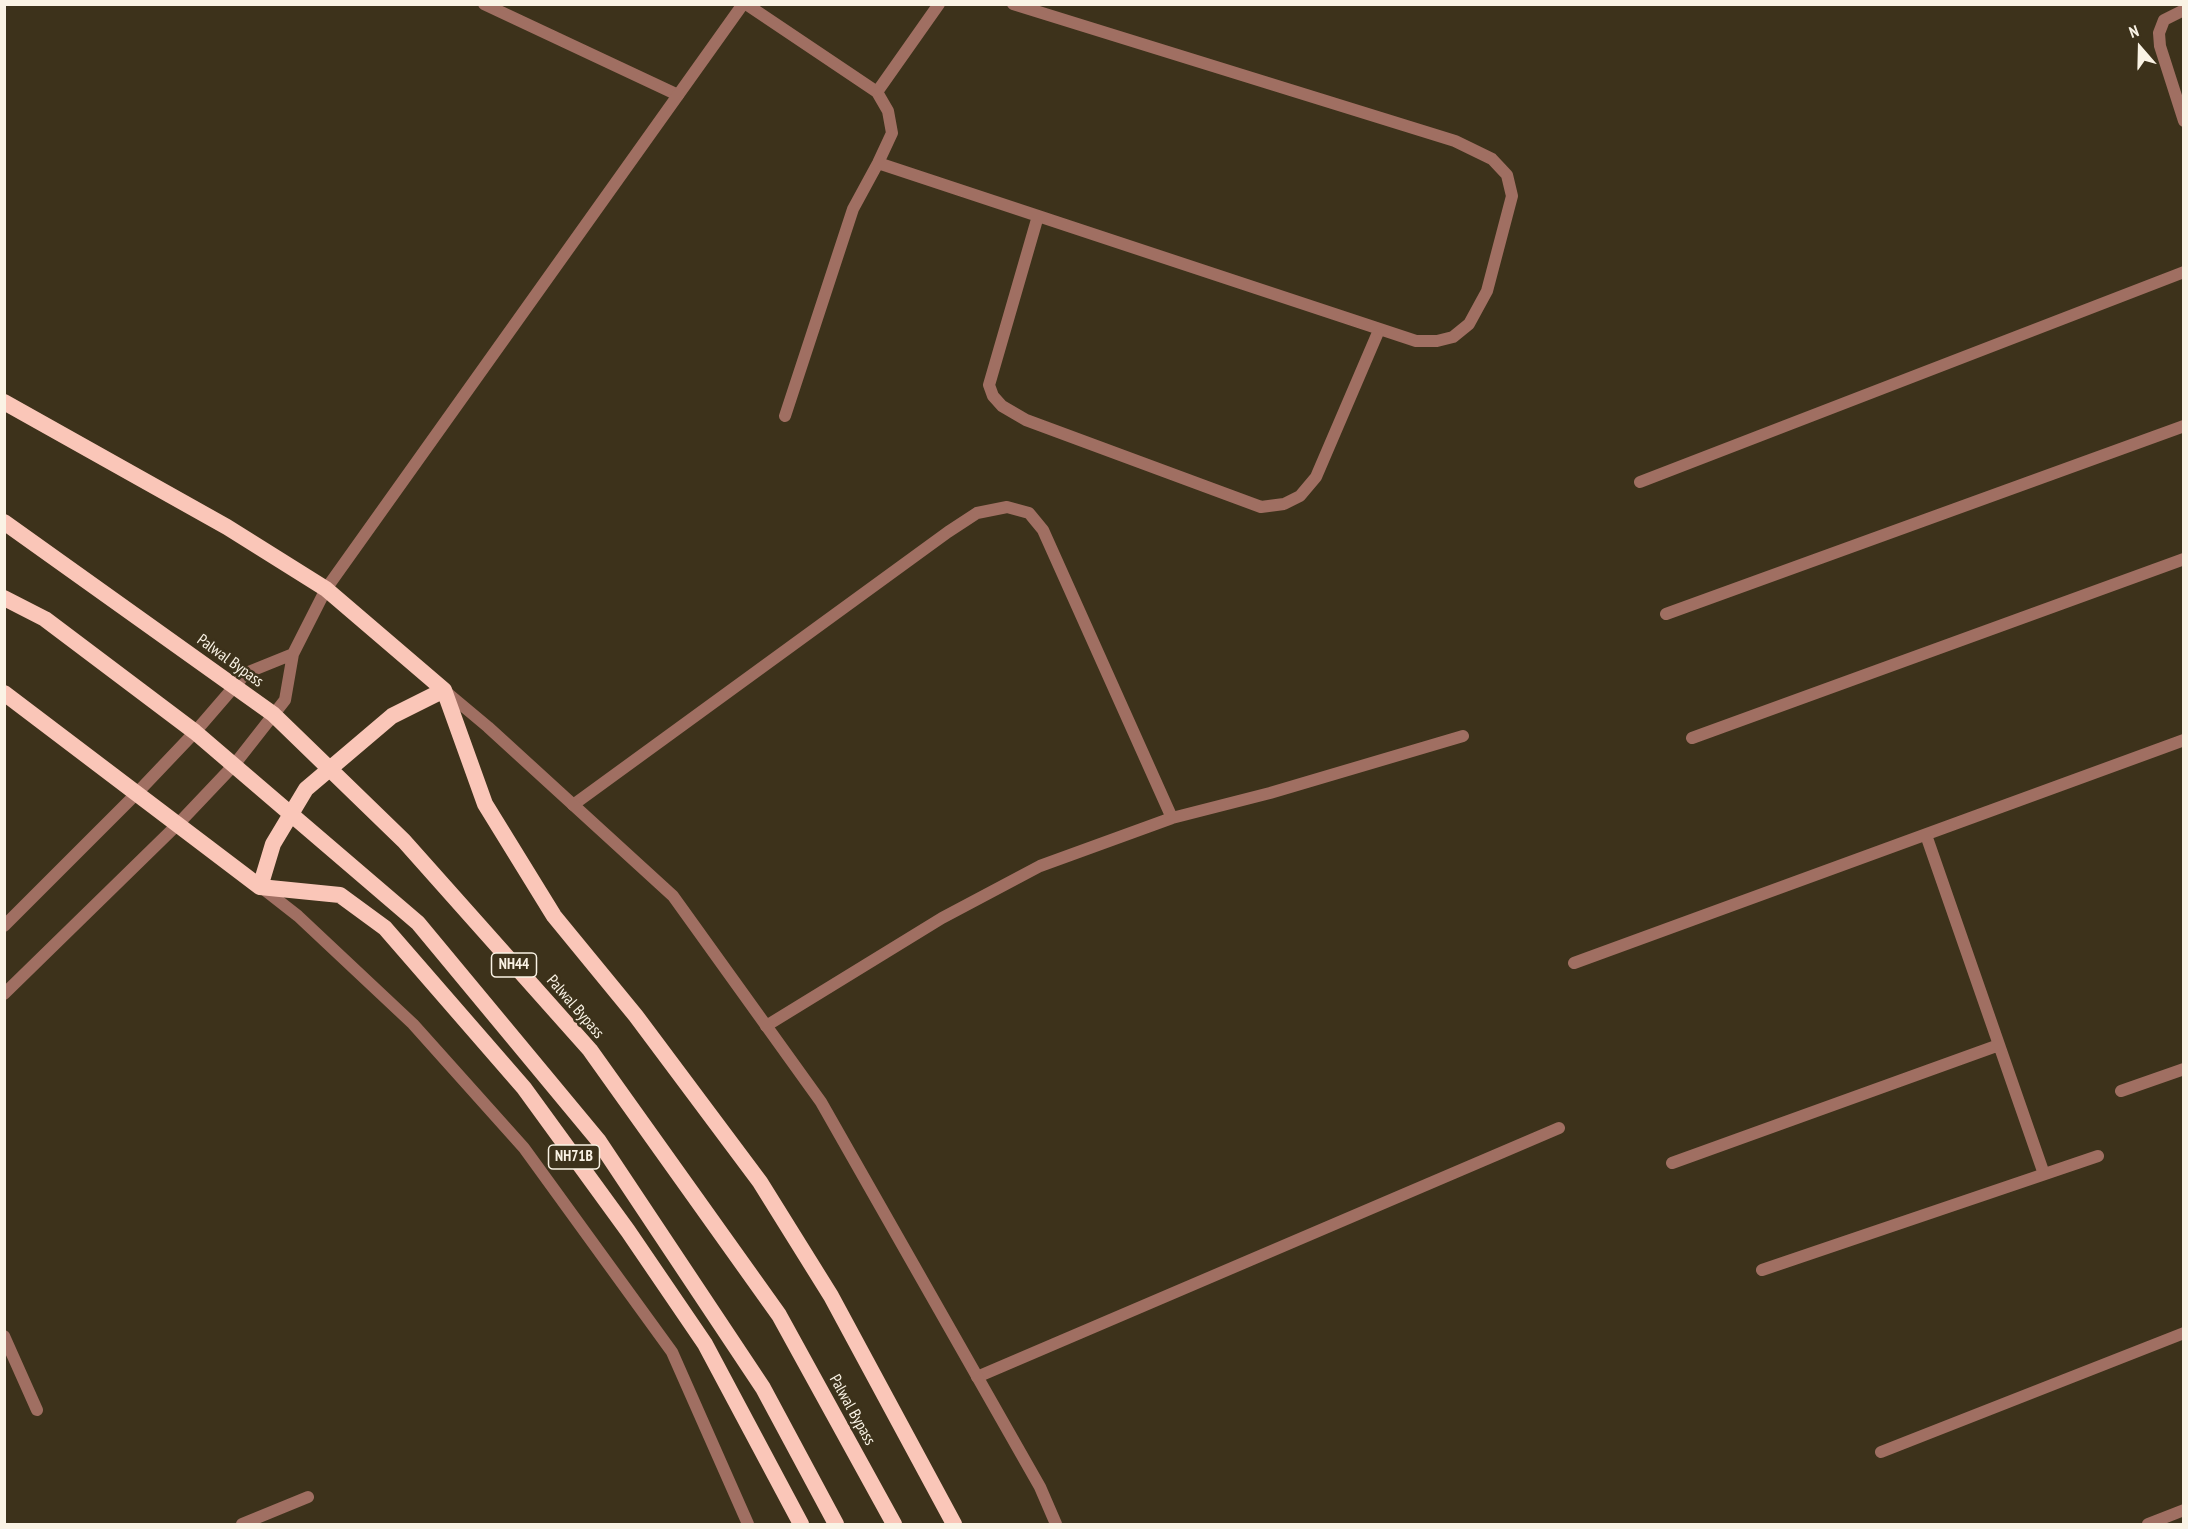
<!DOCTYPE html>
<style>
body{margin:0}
#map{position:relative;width:2188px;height:1529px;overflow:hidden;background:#3d321b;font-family:"PT Sans Narrow",sans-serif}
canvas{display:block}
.frame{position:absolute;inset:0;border:6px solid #faf3e5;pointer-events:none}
.north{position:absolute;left:2110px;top:18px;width:60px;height:60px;-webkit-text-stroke:4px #3d321b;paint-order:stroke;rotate:340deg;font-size:16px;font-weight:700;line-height:24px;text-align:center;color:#faf3e5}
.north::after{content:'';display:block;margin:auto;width:21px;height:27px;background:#faf3e5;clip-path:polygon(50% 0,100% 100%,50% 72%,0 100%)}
</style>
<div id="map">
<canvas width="2188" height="1529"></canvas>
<div class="frame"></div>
<div class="north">N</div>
</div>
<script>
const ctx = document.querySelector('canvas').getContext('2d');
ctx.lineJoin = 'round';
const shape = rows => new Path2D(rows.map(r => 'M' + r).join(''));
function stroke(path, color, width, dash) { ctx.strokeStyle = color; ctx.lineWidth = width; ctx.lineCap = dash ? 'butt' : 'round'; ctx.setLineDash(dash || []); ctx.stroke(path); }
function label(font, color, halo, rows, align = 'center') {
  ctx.font = font + ' "PT Sans Narrow",sans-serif'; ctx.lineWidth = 5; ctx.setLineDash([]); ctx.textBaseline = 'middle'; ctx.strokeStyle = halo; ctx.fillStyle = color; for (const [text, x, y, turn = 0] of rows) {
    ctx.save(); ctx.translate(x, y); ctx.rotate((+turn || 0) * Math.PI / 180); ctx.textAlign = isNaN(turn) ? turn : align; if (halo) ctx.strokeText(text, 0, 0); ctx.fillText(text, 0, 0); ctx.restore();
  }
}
stroke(shape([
 [746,4,877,92,888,111,892,133,878,163,853,209,785,416],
 [877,92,939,4],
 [878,163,1416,341,1437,341,1453,337,1469,324,1487,291,1512,196,1507,175,1492,159,1455,141,1013,4],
 [1038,216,989,385,993,396,1002,406,1026,420,1261,507,1284,504,1300,496,1316,477,1379,330]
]), '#a06f62', 12);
stroke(shape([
 [484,4,678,95],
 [2184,10,2164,20,2159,33,2160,46,2184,121],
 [1640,482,2184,272],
 [1666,614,2184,426],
 [1692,738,2184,559],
 [573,805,948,532,977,513,1007,507,1029,513,1043,530,1172,818],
 [1926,835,2044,1174],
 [1574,963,2184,740],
 [766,1026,942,918,1040,866,1172,818,1270,793,1463,736],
 [2121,1091,2184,1069],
 [1672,1163,1999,1045],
 [1762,1270,2098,1156],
 [4,1336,37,1410],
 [977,1377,1559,1128],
 [1881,1452,2184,1333],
 [242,1524,308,1497],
 [2148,1524,2184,1510]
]), '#a06f62', 12);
stroke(shape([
 [445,691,488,727,673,896,821,1102,1040,1487,1056,1524],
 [261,887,298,916,413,1024,524,1148,672,1352,748,1524],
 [4,926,137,793,195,732,246,673,293,654],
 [4,994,179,823,234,765,285,700,293,654,326,589,743,4]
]), '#a06f62', 12);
stroke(shape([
 [4,402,227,527,326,589,444,690,485,804,554,916,636,1016,760,1182,831,1296,954,1524],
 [4,522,273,714,404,841,590,1050,779,1315,894,1524],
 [4,598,45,619,195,732,418,923,598,1140,763,1388,836,1524],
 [4,693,260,887,340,895,385,928,524,1088,628,1231,705,1344,801,1524],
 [260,887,273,844,306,789,392,716,444,690]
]), '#fac6b8', 16);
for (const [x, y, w] of [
 [514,965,45],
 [574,1157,51]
]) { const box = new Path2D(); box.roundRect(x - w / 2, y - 12, w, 24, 4.5); ctx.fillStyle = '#3d321b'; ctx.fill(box); stroke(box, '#faf3e5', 1.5); }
label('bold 15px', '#faf3e5', null, [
 ["NH44",514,965],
 ["NH71B",574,1157]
]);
label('16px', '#faf3e5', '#3d321b', [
 ["Palwal Bypass",230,661,36],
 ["Palwal Bypass",575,1007,49],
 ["Palwal Bypass",852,1410,61]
]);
</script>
